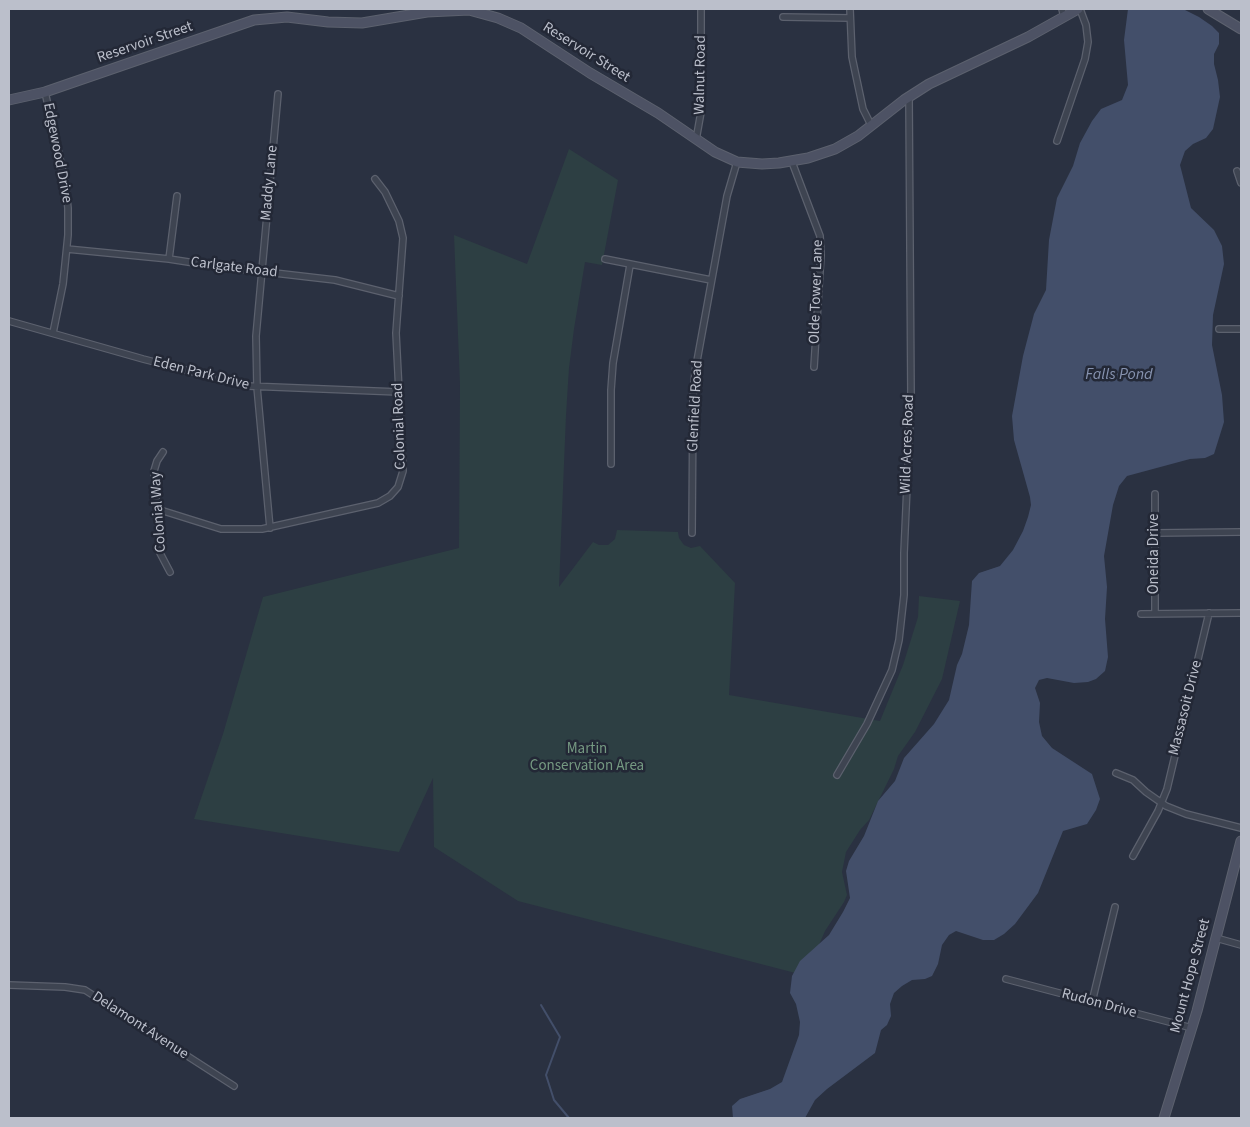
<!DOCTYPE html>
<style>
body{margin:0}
#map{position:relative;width:1250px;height:1127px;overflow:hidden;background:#2a3141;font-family:"Source Sans 3",sans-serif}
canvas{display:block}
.frame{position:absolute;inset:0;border:10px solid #bbbfcb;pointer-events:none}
</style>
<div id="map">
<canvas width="1250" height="1127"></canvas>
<div class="frame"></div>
</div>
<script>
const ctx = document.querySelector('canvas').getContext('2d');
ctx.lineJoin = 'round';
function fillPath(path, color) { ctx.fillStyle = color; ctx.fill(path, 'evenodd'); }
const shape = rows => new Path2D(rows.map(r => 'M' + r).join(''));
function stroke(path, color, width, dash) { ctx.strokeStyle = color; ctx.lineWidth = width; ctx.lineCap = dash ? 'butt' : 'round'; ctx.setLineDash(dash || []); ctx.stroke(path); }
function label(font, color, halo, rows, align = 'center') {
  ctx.font = font + ' "Source Sans 3",sans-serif'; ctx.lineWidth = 5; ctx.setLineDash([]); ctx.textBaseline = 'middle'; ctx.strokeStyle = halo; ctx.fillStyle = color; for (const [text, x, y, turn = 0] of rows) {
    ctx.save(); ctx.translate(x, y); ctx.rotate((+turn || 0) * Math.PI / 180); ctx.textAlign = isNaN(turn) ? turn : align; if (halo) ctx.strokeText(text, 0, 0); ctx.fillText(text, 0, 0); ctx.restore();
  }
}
fillPath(shape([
 [569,149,618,180,602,265,585,262,574,329,569,368,566,415,559,587,593,542,599,545,608,545,615,539,617,530,678,532,679,538,684,545,691,548,700,546,735,583,729,695,880,721,903,665,918,617,919,596,960,601,942,679,915,732,898,756,894,769,869,820,860,830,846,852,842,872,847,895,844,902,825,931,815,954,807,976,518,901,434,847,433,778,399,852,194,819,223,734,263,597,459,548,460,384,454,235,527,264]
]), '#2d3f43');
fillPath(shape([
 [1128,9,1183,9,1199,17,1212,26,1219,33,1219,44,1214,54,1214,64,1218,80,1220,97,1213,129,1206,138,1193,144,1185,151,1180,165,1191,208,1214,230,1222,246,1224,264,1213,315,1212,345,1222,395,1224,422,1214,454,1205,458,1190,459,1127,476,1119,486,1113,505,1104,556,1107,587,1105,619,1108,657,1105,671,1096,679,1088,682,1074,683,1047,678,1039,680,1035,688,1040,703,1039,722,1042,736,1052,748,1092,774,1100,799,1096,810,1087,824,1063,831,1038,893,1015,924,1004,934,994,940,983,940,956,931,949,935,942,945,938,964,932,976,925,979,912,980,902,986,894,993,890,1004,891,1016,887,1025,881,1030,875,1053,827,1089,815,1100,805,1118,733,1118,732,1106,740,1099,770,1089,782,1082,799,1035,800,1022,796,1004,790,993,792,976,800,961,829,935,843,912,850,898,846,871,849,861,864,836,878,801,895,781,904,758,934,724,949,700,957,665,962,654,969,625,972,581,979,573,1000,566,1013,550,1023,531,1028,517,1031,505,1030,497,1014,440,1012,416,1023,356,1034,314,1046,290,1049,240,1057,198,1073,166,1080,143,1092,121,1101,109,1122,100,1128,85,1124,40]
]), '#434f6a');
stroke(shape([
 [541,1005,560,1037,546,1075,554,1100,569,1118]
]), '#434f6a', 2);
const street = shape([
 [850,9,852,57,863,109,871,125],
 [1062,9,1064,17],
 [783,17,850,18],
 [45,92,65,181,68,208,68,235,63,284,53,333],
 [696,140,701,112,701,9],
 [1057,141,1085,59,1088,42,1086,25,1080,9],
 [792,162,820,236,821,255,814,367],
 [1237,171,1241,183],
 [67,249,169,259,214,266,335,280,399,296],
 [169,259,177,196],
 [605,259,711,280],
 [9,321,143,359,248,386,399,392],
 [1219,329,1241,329],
 [163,452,157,461,154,471,160,553,170,572],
 [611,464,611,390,613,363,630,265],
 [157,509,221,529,262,529,378,503,390,496,398,487,403,471,396,333,403,238,399,221,385,192,375,179],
 [270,528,257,387,256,336,278,94],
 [692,533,693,398,695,372,727,196,737,162],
 [1155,533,1241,532],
 [1141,614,1241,613],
 [1155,614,1155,494],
 [1116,773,1133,780,1146,792,1166,806,1186,814,1241,828],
 [837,775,867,724,892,670,899,640,904,595,904,553,911,397,909,97],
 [1133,856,1158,811,1167,789,1209,613],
 [1216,938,1241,945],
 [1006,979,1192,1028],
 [9,985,65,987,85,990,234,1086],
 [1092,1002,1115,907]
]);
const secondary = shape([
 [1208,9,1241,29],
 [9,100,45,92,254,20,287,17,328,22,362,23,427,12,469,10,498,18,521,28,590,73,658,113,715,152,737,162,762,164,779,163,808,158,835,149,858,136,904,100,929,84,1028,37,1078,9],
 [1164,1118,1197,1011,1241,841]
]);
stroke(street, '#5c616e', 8);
stroke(secondary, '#5c616e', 11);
stroke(street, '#3e4451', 5.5);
stroke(secondary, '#4d5264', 9);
label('15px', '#bbbfcb', '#232836', [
 ["Reservoir Street",145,43,-19],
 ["Reservoir Street",586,53,32],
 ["Walnut Road",701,75,-89],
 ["Edgewood Drive",57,153,79],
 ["Maddy Lane",270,183,-85],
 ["Carlgate Road",234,268,7],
 ["Olde Tower Lane",817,292,-88],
 ["Eden Park Drive",201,374,14],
 ["Glenfield Road",696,406,-87],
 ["Colonial Road",400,426,-92],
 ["Wild Acres Road",908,444,-88],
 ["Colonial Way",159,512,-94],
 ["Oneida Drive",1155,554,-90],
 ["Massasoit Drive",1186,708,-76],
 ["Mount Hope Street",1191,976,-75],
 ["Rudon Drive",1099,1004,15],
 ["Delamont Avenue",140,1026,33]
]);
label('15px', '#759982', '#232836', [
 ["Martin",587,750],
 ["Conservation Area",587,767]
]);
label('italic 16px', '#8692af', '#232836', [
 ["Falls Pond",1119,375]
]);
</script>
